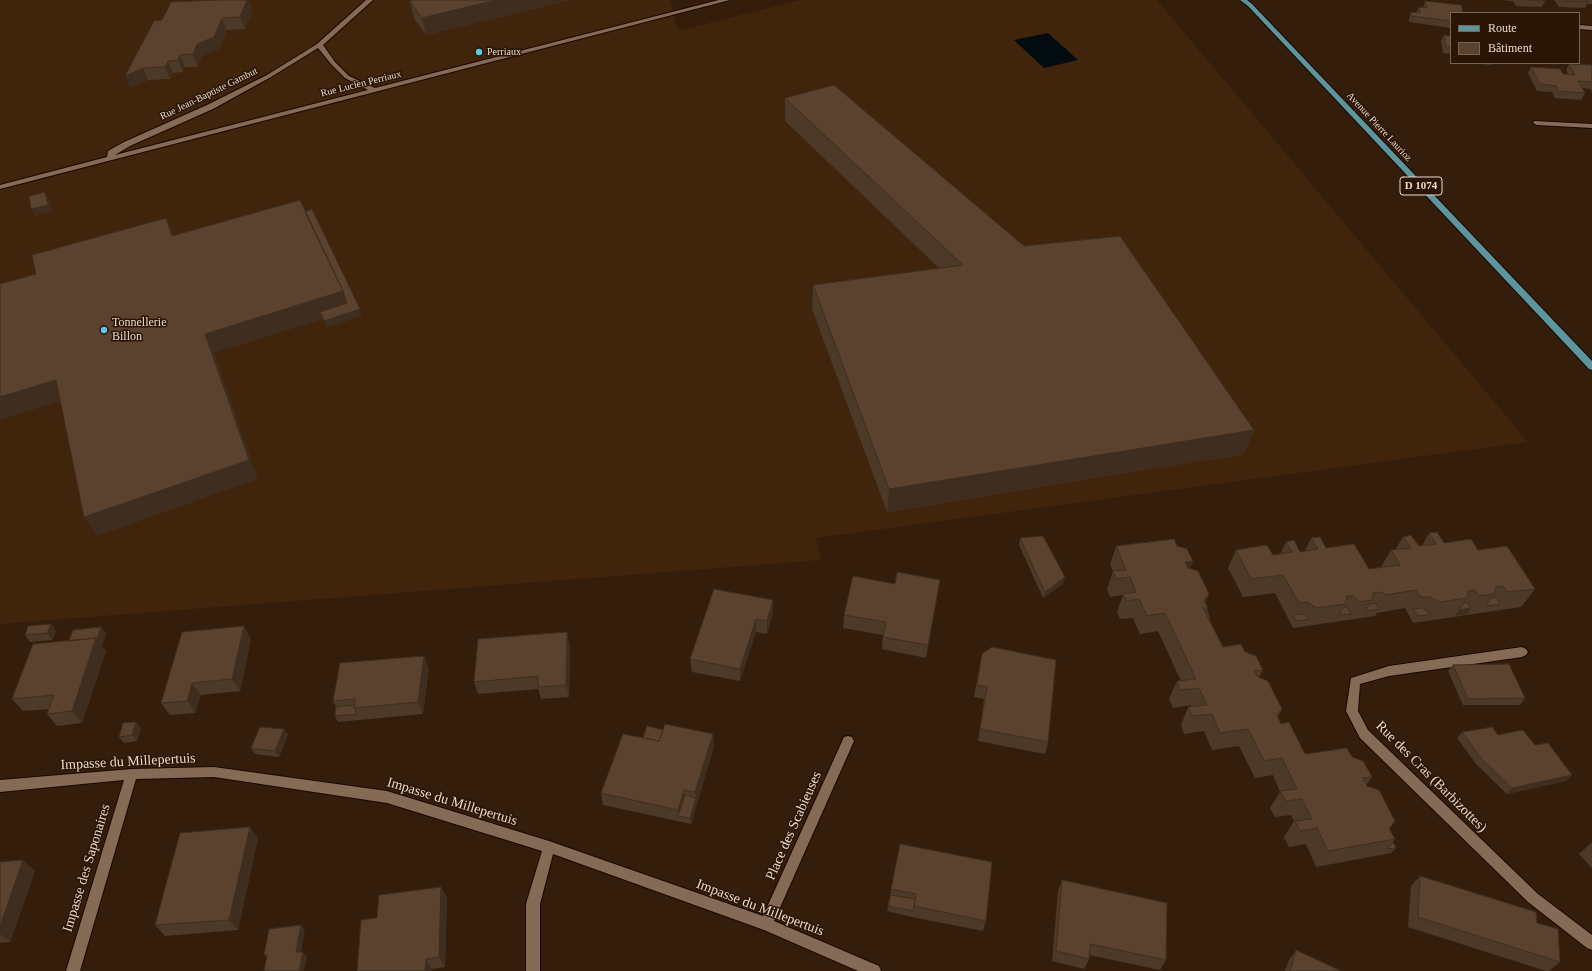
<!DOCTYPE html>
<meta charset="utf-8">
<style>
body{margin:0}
#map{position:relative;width:1592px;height:971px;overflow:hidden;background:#341e0b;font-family:"Times New Roman",serif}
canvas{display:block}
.legend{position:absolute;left:1450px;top:12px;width:130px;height:52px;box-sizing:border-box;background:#2a1403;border:1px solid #776455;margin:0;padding:5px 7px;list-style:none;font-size:12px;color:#eadbcf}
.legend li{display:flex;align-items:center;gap:8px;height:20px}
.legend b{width:20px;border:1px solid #776455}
</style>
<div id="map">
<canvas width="1592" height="971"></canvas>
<ul class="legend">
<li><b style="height:5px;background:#5d959f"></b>Route</li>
<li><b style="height:11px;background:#5a422e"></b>Bâtiment</li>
</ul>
</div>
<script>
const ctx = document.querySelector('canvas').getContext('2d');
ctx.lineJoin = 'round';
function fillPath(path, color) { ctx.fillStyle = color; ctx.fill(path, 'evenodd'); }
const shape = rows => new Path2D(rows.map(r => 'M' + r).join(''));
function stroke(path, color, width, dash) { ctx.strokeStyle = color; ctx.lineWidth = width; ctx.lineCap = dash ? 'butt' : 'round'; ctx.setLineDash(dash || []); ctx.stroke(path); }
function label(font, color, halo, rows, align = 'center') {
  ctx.font = font + ' "Times New Roman",serif'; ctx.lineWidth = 3; ctx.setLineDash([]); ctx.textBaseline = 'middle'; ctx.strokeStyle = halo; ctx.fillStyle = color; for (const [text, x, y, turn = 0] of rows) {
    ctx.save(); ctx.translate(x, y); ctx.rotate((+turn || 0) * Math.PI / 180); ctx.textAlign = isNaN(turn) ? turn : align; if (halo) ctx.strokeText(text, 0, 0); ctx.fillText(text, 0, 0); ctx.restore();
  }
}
fillPath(shape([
 [0,0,670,0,678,31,800,0,1157,0,1528,442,816,538,821,560,0,624]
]), '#40240c');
fillPath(shape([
 [1048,33,1078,60,1044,68,1014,40]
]), '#020b0f');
const street = shape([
 [366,0,373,0,323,45,335,62,349,76,375,88,719,0,730,0,0,189,0,185,107,157,108,151,124,142,207,105,267,75,317,44,366,0],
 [318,48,331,64,345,78,368,90,115,155,130,146,213,109,271,77,318,48],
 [1579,25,1592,26,1592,30,1579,29,1579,25],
 [1534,121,1592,124,1592,128,1537,125,1533,123,1534,121],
 [1522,647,1526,649,1528,652,1526,655,1522,657,1389,676,1360,684,1358,711,1368,730,1538,894,1592,935,1592,950,1587,948,1528,902,1360,738,1346,711,1351,678,1389,666,1522,647],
 [848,736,852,737,854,741,774,921,879,966,881,971,858,971,764,930,553,854,540,904,540,971,526,971,526,904,542,851,387,803,214,777,136,779,80,971,66,971,124,780,0,792,0,780,132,769,214,767,387,791,549,841,763,916,844,737,848,736]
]);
const primary = shape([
 [1240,0,1247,0,1252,4,1592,361,1592,370,1589,369,1248,6,1240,0]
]);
stroke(street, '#1b0700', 2);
stroke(primary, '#1b0700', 2);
fillPath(street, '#856a56');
fillPath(primary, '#5d959f');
fillPath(shape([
 [217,0,248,0,252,11,245,29,227,30,219,49,202,56,197,67,185,67,183,72,173,73,170,79,148,80,130,88,125,76,162,20],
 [413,0,570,0,426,35,414,18,410,1],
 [1501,0,1544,0,1545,1,1542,7,1516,6,1513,1],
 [1554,0,1592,0,1592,4,1587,4,1585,8,1559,7],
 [1425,1,1451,13,1451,28,1409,22,1409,19,1411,12,1416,13,1419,7,1423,7],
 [1444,35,1451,36,1451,54,1443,53,1441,41],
 [1471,63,1492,63,1491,65],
 [1569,64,1592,65,1592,92,1590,89,1582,88,1585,93,1581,100,1555,98,1552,92,1537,91,1528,73,1531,67,1563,74,1568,74,1566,70],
 [785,98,1024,246,1254,430,1244,454,887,512,812,309,813,285,939,268,785,121],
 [1429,533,1444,543,1478,550,1535,589,1521,607,1413,623,1405,608,1377,613,1375,616,1293,628,1275,593,1243,597,1228,568,1236,550,1273,555,1280,554,1286,542,1300,552,1305,551,1311,538,1326,548,1369,569,1381,567,1391,550,1395,550,1403,537,1419,546,1422,546],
 [1020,538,1063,584,1043,598,1019,545],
 [1116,546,1177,546,1193,561,1190,568,1208,608,1207,610,1210,618,1209,620,1223,647,1245,652,1263,670,1259,677,1282,709,1278,717,1281,724,1305,754,1352,757,1372,777,1366,785,1395,839,1393,842,1396,848,1391,853,1316,867,1306,844,1289,847,1284,837,1294,821,1291,815,1275,817,1270,808,1280,792,1273,775,1255,778,1239,746,1212,750,1204,731,1184,734,1181,725,1188,707,1192,707,1191,705,1173,708,1169,699,1177,681,1181,681,1158,631,1140,634,1133,618,1120,619,1117,612,1123,595,1110,597,1107,589,1113,571,1110,565],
 [940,580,926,658,882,649,883,635,843,628,844,615,895,584],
 [773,600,773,612,767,634,756,632,740,681,692,672,690,659],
 [101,627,106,634,102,646,106,651,82,723,57,726,47,714,49,709,23,711,12,699,69,641],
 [56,631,52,640,30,642,25,635],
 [251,639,240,691,201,695,195,713,170,715,161,703],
 [570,645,569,697,541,699,538,689,478,694,474,682],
 [982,654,1048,742,1045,754,978,741,984,699,974,697],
 [1453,665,1525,698,1520,705,1463,705,1448,671],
 [429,668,423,714,338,722,335,716,336,707,333,701],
 [141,728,137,741,124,743,119,737],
 [284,729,288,735,279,757,255,754,251,748],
 [1462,732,1498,735,1535,745,1572,775,1566,781,1507,794,1476,764,1457,738],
 [643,738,714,746,691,824,603,805,601,793],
 [258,838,238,930,165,936,155,925],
 [1591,843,1592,843,1592,868,1579,854],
 [900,844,986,921,983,931,912,917,912,915,912,917,887,911],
 [0,862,35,871,10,942,0,943],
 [1420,876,1537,923,1560,962,1549,971,1546,971,1408,927,1411,886],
 [1062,880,1166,960,1160,970,1089,955,1089,959,1084,969,1052,961,1058,891],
 [441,887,447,898,445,967,432,969,377,918],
 [1296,950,1341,971,1285,971,1289,960]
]), '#4d3928');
fillPath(shape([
 [247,0,248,0,252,11,245,29,240,17],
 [496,0,570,0,426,35,422,18],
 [222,18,227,30,219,49,202,56,197,67,193,54,197,44],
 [180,55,185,67,183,72,178,60],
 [168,61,173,73,170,79,165,67],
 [143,68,148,80,130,88,125,76],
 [45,192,49,199,52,212,35,216,31,209],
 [166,218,175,237,172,236],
 [343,291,349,310,320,312,323,319,214,353,258,479,97,536,84,517,205,334],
 [360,309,362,316,326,328,324,321],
 [56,380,67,399,0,420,0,397],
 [1254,430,1244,454,887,512,889,489],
 [1193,561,1185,579,1185,562],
 [1065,577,1063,584,1043,598,1045,592],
 [940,580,938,593,926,658,928,645],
 [1209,594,1204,608,1204,600],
 [773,600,773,612,767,634,767,621],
 [1471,608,1467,614,1455,616,1459,610],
 [756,619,756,632,740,681,740,669],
 [51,624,56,631,52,640,47,633],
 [244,626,251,639,240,691,232,679],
 [101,627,106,634,102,646,106,651,82,723,72,711,96,638],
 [567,632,570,645,569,697,566,685],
 [424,656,429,668,423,714,418,702],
 [192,683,201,695,195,713,187,701],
 [1282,709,1273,726,1277,715],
 [136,722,141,728,137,741,132,735],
 [284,729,288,735,279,757,275,751],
 [713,734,714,746,691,824,690,818,696,798,695,792],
 [1572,775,1566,781,1507,794,1512,788],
 [684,790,686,801,678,816,678,810],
 [250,827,258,838,238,930,229,920],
 [23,860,35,871,10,942,0,934,0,926],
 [441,887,447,898,445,967,439,957],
 [301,925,305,930,300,957,296,952],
 [303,952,307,957,304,971,299,971],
 [426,959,432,969,432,971,425,971]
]), '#3f2e20');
const building = shape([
 [217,0,247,0,240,17,222,18,214,37,197,44,193,54,180,55,178,60,168,61,165,67,143,68,125,76,154,21,162,20,171,2,217,0],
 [413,0,496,0,422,18,410,1,413,0],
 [1528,0,1544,0,1545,1,1528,0],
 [1562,0,1587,0,1588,2,1562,1,1562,0],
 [1425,1,1461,5,1463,13,1451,13,1451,21,1412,16,1411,12,1420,13,1419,7,1427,8,1425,1],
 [1444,35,1451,36,1451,47,1446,47,1444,35],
 [1569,64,1592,65,1592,82,1578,81,1585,93,1558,91,1556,86,1540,84,1531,67,1560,69,1563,74,1575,75,1569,64],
 [834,85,1024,246,1120,236,1254,430,889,489,813,285,963,265,785,98,834,85],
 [45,192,48,205,31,209,29,196,45,192],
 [300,200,343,291,205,334,249,460,84,517,56,380,0,397,0,284,36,274,32,255,166,218,172,236,300,200],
 [312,209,360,309,324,321,320,312,347,303,343,291,305,212,312,209],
 [1437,532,1444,543,1471,539,1478,550,1507,546,1535,589,1508,592,1503,586,1496,587,1494,594,1479,596,1475,590,1468,591,1467,598,1439,602,1430,597,1421,597,1416,590,1385,595,1382,592,1373,593,1372,600,1358,602,1354,596,1347,596,1345,604,1316,608,1308,602,1299,603,1283,575,1251,579,1236,550,1267,545,1273,555,1292,552,1286,542,1294,540,1300,552,1318,549,1311,538,1320,537,1326,548,1354,544,1369,569,1400,565,1391,550,1411,548,1403,537,1411,535,1419,546,1436,544,1429,533,1437,532],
 [1043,536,1065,577,1045,592,1020,538,1043,536],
 [1174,539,1177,546,1187,549,1193,561,1185,562,1188,568,1198,571,1209,594,1204,600,1208,608,1203,608,1223,647,1241,644,1245,652,1256,656,1263,670,1254,671,1258,677,1268,681,1282,709,1277,715,1281,724,1289,722,1305,754,1347,748,1352,757,1363,761,1372,777,1363,778,1367,786,1379,790,1395,821,1389,829,1395,839,1328,851,1317,828,1300,831,1295,821,1312,819,1302,799,1286,801,1280,791,1297,789,1282,758,1264,761,1248,729,1220,733,1212,714,1192,716,1188,707,1207,705,1199,688,1180,690,1177,681,1196,679,1165,613,1147,616,1139,599,1126,601,1123,594,1136,592,1130,577,1116,579,1113,571,1126,570,1116,546,1174,539],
 [897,572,940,580,928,645,883,637,886,622,844,615,853,576,895,584,897,572],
 [714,589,773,600,767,621,756,619,740,669,690,659,714,589],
 [1495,597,1500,604,1486,606,1491,598,1495,597],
 [1465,602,1467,602,1471,608,1459,610,1465,602],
 [1376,603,1379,609,1365,611,1370,604,1376,603],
 [1347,607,1351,614,1339,615,1343,608,1347,607],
 [1423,608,1431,614,1418,616,1413,609,1423,608],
 [1207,610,1210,618,1208,618,1206,613,1207,610],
 [1302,614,1310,619,1296,621,1293,615,1302,614],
 [51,624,47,633,25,635,28,626,51,624],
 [244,626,232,679,192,683,187,701,161,703,182,632,244,626],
 [101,627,97,639,96,638,69,641,73,630,101,627],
 [567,632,566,685,538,687,538,676,474,682,478,639,567,632],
 [96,638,72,711,47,714,54,695,12,699,33,644,96,638],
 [992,647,1056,660,1048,742,980,729,987,687,977,685,982,654,992,647],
 [424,656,418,702,354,708,355,699,333,701,340,663,424,656],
 [1509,664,1525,698,1468,699,1453,665,1509,664],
 [355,705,354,708,357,714,335,716,336,707,355,705],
 [136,722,132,735,119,737,123,723,136,722],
 [665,724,713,734,695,792,684,790,678,810,601,793,623,734,659,741,665,724],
 [647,726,663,730,659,741,643,738,647,726],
 [260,727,284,729,275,751,251,748,260,727],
 [1492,727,1498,735,1523,730,1535,745,1548,743,1572,775,1512,788,1481,758,1462,732,1492,727],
 [685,795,696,798,690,818,678,816,685,795],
 [250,827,229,920,155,925,180,833,250,827],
 [1393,842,1396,848,1387,849,1393,842],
 [900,844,992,862,986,921,914,906,916,894,891,889,900,844],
 [23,860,0,926,0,862,23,860],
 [1420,876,1536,912,1537,923,1558,929,1560,962,1418,917,1420,876],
 [1062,880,1167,903,1166,960,1090,944,1089,959,1056,951,1062,880],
 [441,887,439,957,426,959,425,971,357,971,361,920,377,918,379,895,441,887],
 [891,895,915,899,913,911,888,906,891,895],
 [301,925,296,952,303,952,299,971,264,971,267,955,264,955,269,929,301,925],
 [1296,950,1341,971,1290,971,1296,950]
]);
fillPath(building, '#5a422e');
stroke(building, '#3f2e20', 1);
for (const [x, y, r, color] of [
 [479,52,4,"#5bc8e6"],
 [104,330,4,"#5bc8e6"]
]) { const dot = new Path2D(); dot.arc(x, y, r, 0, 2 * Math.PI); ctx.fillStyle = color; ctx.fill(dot); stroke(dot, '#2a1403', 1.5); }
label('10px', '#eadbcf', '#2a1403', [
 ["Perriaux",487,52]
], 'left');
label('10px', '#eadbcf', '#2a1403', [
 ["Rue Lucien Perriaux",361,84,-14],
 ["Rue Jean-Baptiste Gambut",209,94,-26],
 ["Avenue Pierre Laurioz",1379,127,47]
]);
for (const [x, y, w] of [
 [1421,186,42]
]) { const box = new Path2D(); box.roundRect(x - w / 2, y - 9, w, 18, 3); ctx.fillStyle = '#2a1403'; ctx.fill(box); stroke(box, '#eadbcf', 1); }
label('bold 11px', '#eadbcf', null, [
 ["D 1074",1421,186]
]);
label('12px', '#eadbcf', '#2a1403', [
 ["Tonnellerie",112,323],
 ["Billon",112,337]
], 'left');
label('14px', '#eadbcf', '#2a1403', [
 ["Impasse du Millepertuis",128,762,-3],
 ["Rue des Cras (Barbizottes)",1431,777,45],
 ["Impasse du Millepertuis",452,802,17],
 ["Place des Scabieuses",794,826,-66],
 ["Impasse des Saponaires",87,868,-73],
 ["Impasse du Millepertuis",760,908,21]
]);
</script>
